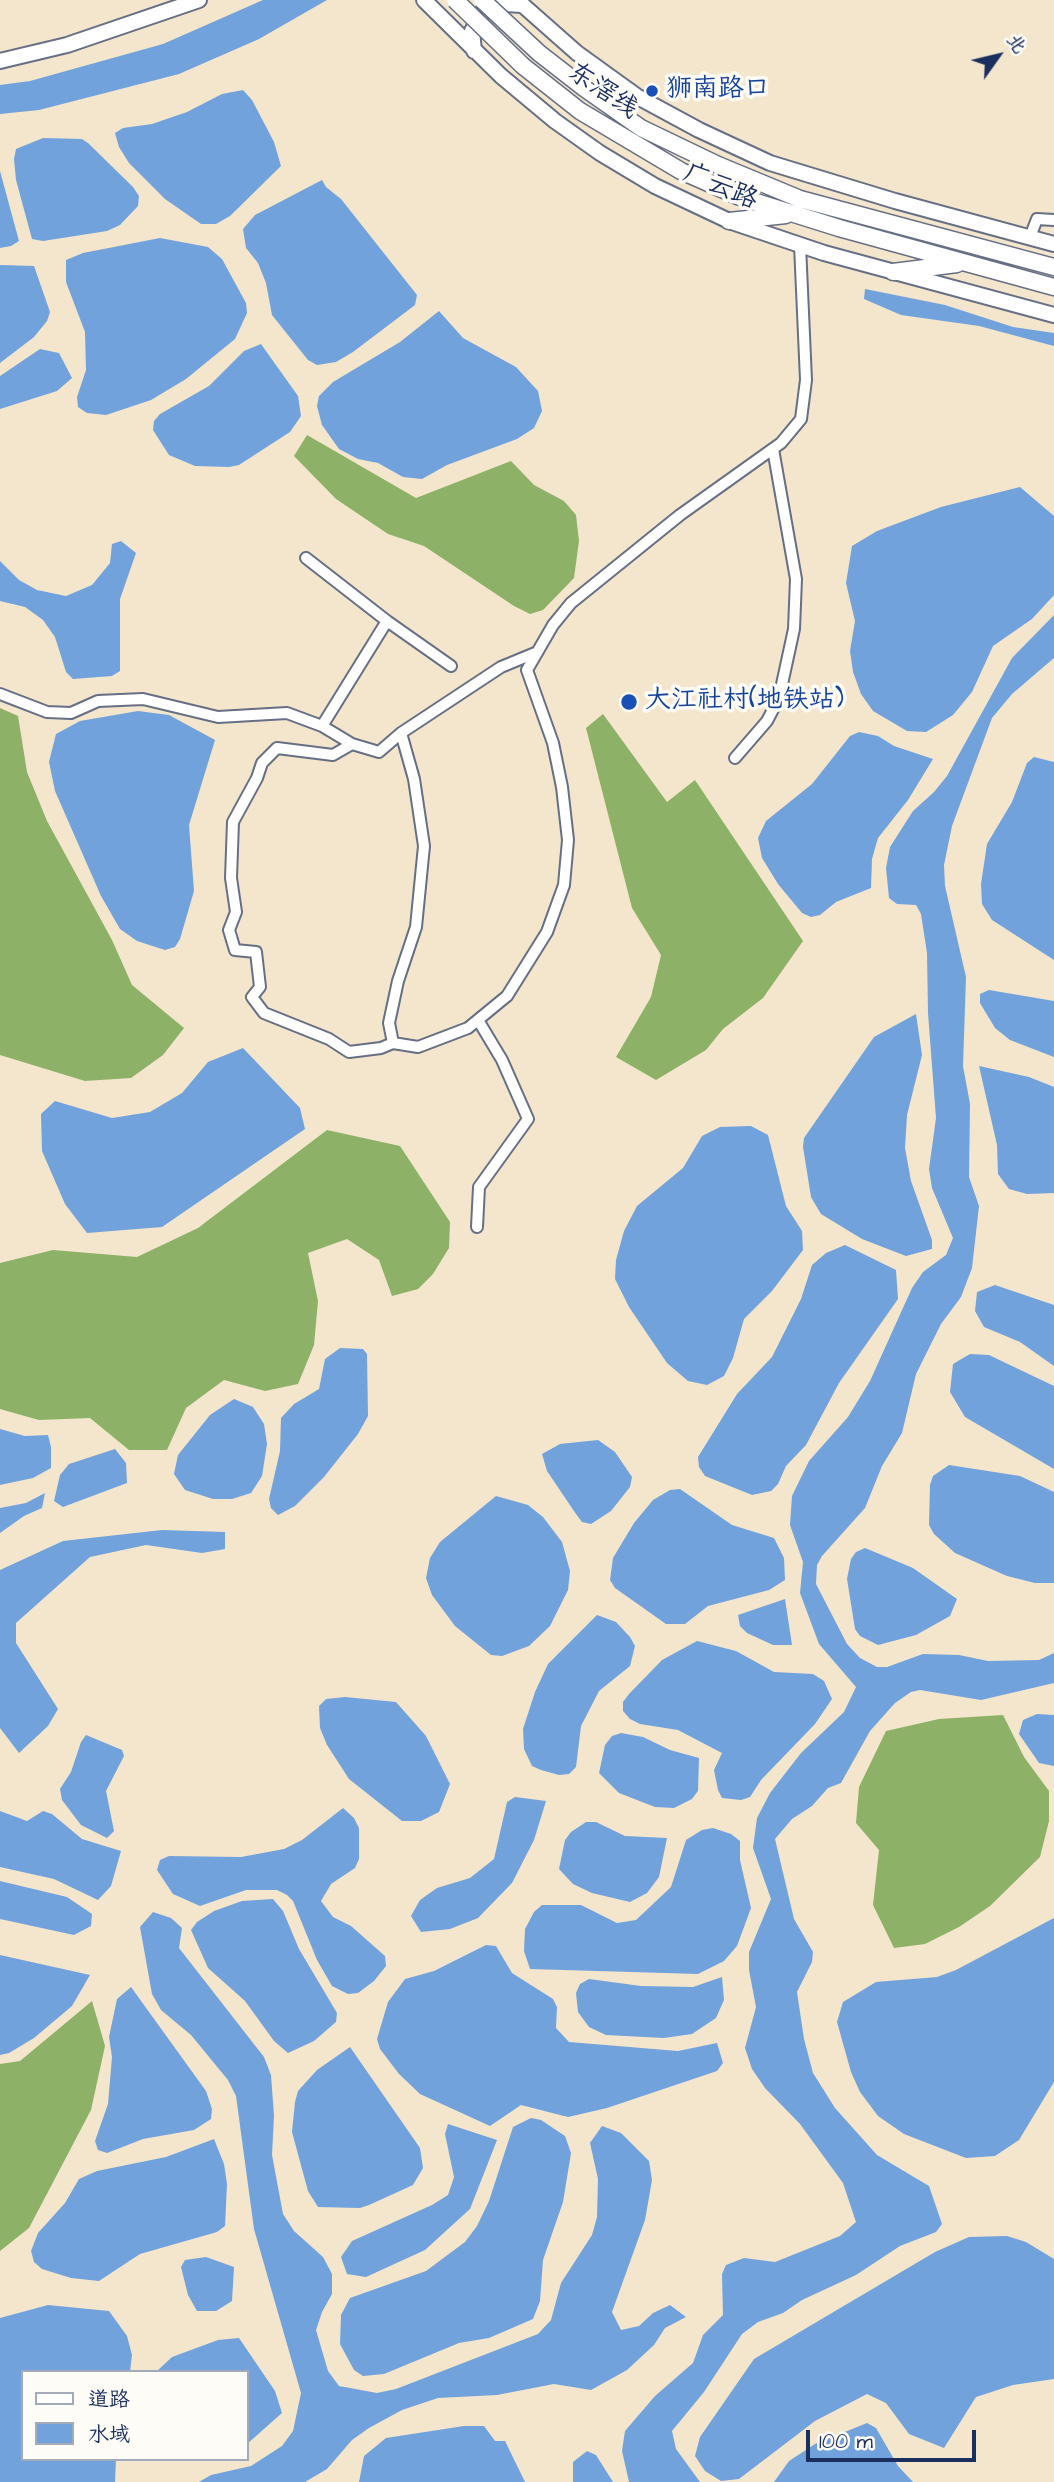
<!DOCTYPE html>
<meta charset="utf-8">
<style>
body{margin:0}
#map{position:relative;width:1054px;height:2482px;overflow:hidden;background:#f3e6cd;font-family:"Architects Daughter","LXGW WenKai TC",sans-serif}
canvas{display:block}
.legend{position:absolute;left:21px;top:2370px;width:228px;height:91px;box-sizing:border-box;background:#fdfcf7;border:2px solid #a3aaba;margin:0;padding:9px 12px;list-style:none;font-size:21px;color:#1b2f5e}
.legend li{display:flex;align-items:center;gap:14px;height:35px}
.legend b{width:35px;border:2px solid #a3aaba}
.north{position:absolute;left:963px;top:21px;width:70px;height:70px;-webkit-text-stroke:5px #fdfcf7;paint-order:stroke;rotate:56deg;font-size:19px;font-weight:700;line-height:28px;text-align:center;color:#1b2f5e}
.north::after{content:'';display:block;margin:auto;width:24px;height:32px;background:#1b2f5e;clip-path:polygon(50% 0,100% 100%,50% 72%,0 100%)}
.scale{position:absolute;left:806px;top:2430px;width:170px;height:32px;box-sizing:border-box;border:4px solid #1b2f5e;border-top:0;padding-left:9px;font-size:21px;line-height:24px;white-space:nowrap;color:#1b2f5e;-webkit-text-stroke:5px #fdfcf7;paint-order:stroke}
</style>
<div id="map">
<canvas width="1054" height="2482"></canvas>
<ul class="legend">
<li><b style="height:9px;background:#fff"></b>道路</li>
<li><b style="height:19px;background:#71a2dc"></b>水域</li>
</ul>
<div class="north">北</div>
<div class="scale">100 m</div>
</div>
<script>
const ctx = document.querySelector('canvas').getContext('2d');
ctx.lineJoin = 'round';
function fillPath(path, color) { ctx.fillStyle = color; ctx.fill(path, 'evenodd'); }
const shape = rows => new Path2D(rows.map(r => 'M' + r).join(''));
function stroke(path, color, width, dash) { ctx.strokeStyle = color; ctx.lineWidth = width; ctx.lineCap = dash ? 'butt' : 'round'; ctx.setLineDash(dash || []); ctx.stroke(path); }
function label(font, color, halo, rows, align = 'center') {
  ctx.font = font + ' "Architects Daughter","LXGW WenKai TC",sans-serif'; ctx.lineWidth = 7; ctx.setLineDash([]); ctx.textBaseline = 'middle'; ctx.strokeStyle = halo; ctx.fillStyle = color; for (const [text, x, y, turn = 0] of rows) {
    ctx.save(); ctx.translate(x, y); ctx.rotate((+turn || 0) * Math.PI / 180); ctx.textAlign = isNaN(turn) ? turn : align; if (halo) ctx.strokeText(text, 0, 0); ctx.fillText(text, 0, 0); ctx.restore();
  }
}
fillPath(shape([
 [307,435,416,498,511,461,534,485,564,501,576,515,579,541,574,578,543,610,530,614,514,606,424,546,388,534,336,499,294,456],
 [0,708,18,716,27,772,47,821,112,940,132,985,184,1028,163,1055,131,1078,85,1081,0,1055],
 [603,714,667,802,695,780,803,941,763,998,723,1029,706,1050,656,1080,616,1057,651,997,661,955,632,908,586,728],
 [327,1130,400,1146,450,1222,449,1248,433,1274,418,1289,392,1296,379,1260,347,1239,308,1253,318,1301,314,1345,298,1384,265,1391,224,1380,186,1408,167,1450,129,1450,90,1418,39,1420,0,1409,0,1263,53,1250,137,1257,198,1228],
 [1003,1715,1024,1757,1049,1791,1049,1821,1040,1857,990,1906,959,1927,925,1944,894,1948,873,1905,879,1850,856,1823,859,1787,886,1731,939,1719],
 [92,2001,105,2046,91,2110,29,2228,0,2251,0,2064,20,2061]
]), '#8db166');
fillPath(shape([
 [263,0,327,0,259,39,179,74,39,110,0,114,0,85,30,81,163,44],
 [243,90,252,100,274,142,281,166,230,216,216,224,201,224,165,199,129,163,119,147,115,133,123,128,152,124,187,112,222,94],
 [43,138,82,139,88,143,133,187,139,196,138,206,120,225,107,231,43,241,32,239,16,180,14,159,16,149],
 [0,171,19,241,11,246,0,248],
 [322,180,326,187,341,199,417,295,415,305,353,352,336,362,317,365,308,360,272,315,266,283,258,263,246,248,243,229,255,215],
 [160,238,208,247,222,259,246,303,247,313,235,339,186,379,151,400,106,415,87,413,78,407,77,397,86,370,85,332,66,282,66,260,83,253],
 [0,265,34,266,50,312,47,321,34,337,0,363],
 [865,289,945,305,1013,327,1054,333,1054,346,979,326,901,315,864,299],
 [439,311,463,338,516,367,538,391,542,411,534,428,517,439,447,465,422,479,403,477,378,463,358,459,339,449,322,425,317,406,319,396,333,382,400,342],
 [261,344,298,396,301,416,290,432,239,465,229,467,195,466,169,455,153,430,154,421,160,414,209,386,244,351],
 [40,349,59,353,72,378,57,391,0,409,0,376],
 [1020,487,1054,516,1054,595,1032,619,993,646,972,692,953,715,926,732,907,731,873,711,861,694,853,672,850,651,855,621,846,583,852,546,877,531,941,507],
 [121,541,136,553,120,599,120,671,112,676,73,679,66,672,55,637,43,620,25,607,0,601,0,561,19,580,37,590,66,596,92,585,110,563,112,544],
 [1054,615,1054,658,1012,694,992,718,952,826,944,865,945,886,966,977,963,1066,970,1104,969,1177,979,1206,972,1268,961,1297,941,1324,916,1374,902,1433,882,1466,865,1508,822,1556,817,1565,816,1584,847,1644,860,1658,877,1667,887,1667,923,1654,959,1655,988,1661,1039,1660,1054,1653,1054,1683,981,1700,920,1690,911,1692,895,1703,870,1731,841,1783,828,1788,812,1806,792,1819,775,1839,794,1919,813,1952,812,1962,797,1992,804,2039,813,2073,835,2108,877,2155,929,2186,942,2224,936,2232,900,2246,856,2275,802,2300,783,2313,758,2322,742,2334,704,2392,672,2431,676,2449,700,2482,629,2482,622,2451,625,2431,655,2396,693,2363,703,2335,723,2315,722,2274,726,2265,744,2258,775,2262,840,2236,856,2222,843,2183,800,2124,765,2088,752,2069,745,2048,756,2007,749,1970,749,1952,771,1899,753,1848,757,1818,770,1793,801,1753,844,1712,856,1687,819,1644,800,1593,803,1562,790,1525,792,1496,809,1461,848,1417,870,1381,912,1288,923,1272,946,1255,953,1238,932,1188,929,1169,936,1118,928,1013,927,953,921,914,916,905,897,904,889,898,886,868,890,847,913,811,934,792,947,776,1012,658],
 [138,711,169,715,215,740,189,825,194,891,180,939,175,947,165,950,137,941,120,929,101,896,55,791,49,762,56,734,80,721],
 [859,732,878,736,894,746,933,759,908,800,878,838,872,859,871,888,836,902,820,915,811,917,802,913,778,884,762,858,758,838,766,821,812,784,850,736],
 [1034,757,1054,762,1054,960,992,920,982,904,981,884,987,844,1012,802,1027,763],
 [989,990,1054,1001,1054,1057,1010,1040,995,1028,980,1003,980,994],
 [916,1014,922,1055,907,1115,905,1148,911,1181,932,1240,932,1249,906,1256,862,1239,821,1214,811,1197,803,1147,804,1138,874,1037],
 [243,1048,300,1108,305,1129,162,1227,87,1233,65,1204,42,1151,41,1114,55,1101,112,1118,150,1112,182,1093,208,1062],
 [979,1066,1029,1077,1054,1087,1054,1193,1027,1194,1009,1189,998,1174,997,1145],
 [751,1126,768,1135,786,1206,802,1231,803,1250,772,1291,744,1319,733,1358,724,1376,707,1385,688,1381,667,1363,629,1307,615,1279,616,1260,624,1231,637,1206,683,1168,702,1136,720,1127],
 [845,1245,896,1270,898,1299,839,1383,806,1445,786,1466,778,1484,771,1491,752,1495,705,1476,699,1467,698,1457,737,1394,772,1357,801,1299,812,1265,826,1253],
 [995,1285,1054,1305,1054,1366,1020,1342,984,1327,975,1311,977,1292],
 [340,1348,363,1349,367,1354,368,1416,358,1434,324,1477,295,1506,278,1515,271,1508,269,1499,280,1451,281,1418,294,1404,319,1389,325,1359],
 [970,1354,989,1355,1054,1386,1054,1469,965,1417,950,1392,953,1364],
 [234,1399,253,1407,264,1424,267,1444,262,1476,251,1493,232,1499,213,1499,185,1490,174,1474,178,1455,210,1415],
 [0,1429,25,1436,48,1435,51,1447,51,1468,33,1478,0,1485],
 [598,1440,615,1452,632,1477,630,1487,611,1511,591,1524,582,1522,576,1514,547,1471,542,1454,560,1444],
 [115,1449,126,1463,127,1483,63,1507,54,1501,60,1475,69,1464],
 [949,1465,1020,1476,1054,1492,1054,1583,1035,1583,1007,1576,955,1553,934,1534,929,1525,930,1485,933,1476],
 [680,1489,732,1525,774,1538,784,1558,785,1580,769,1590,708,1606,685,1624,666,1624,615,1588,610,1580,613,1558,634,1523,653,1500,670,1490],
 [45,1493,42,1508,24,1516,0,1533,0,1508,26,1503],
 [496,1496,528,1505,543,1517,562,1542,570,1571,568,1590,550,1626,529,1646,502,1656,491,1655,455,1626,432,1595,426,1578,430,1558,440,1542],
 [162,1530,225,1532,225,1549,202,1553,146,1545,90,1557,16,1623,16,1643,58,1709,48,1726,19,1753,0,1728,0,1570,63,1541],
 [865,1548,913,1568,957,1599,950,1616,916,1635,878,1645,860,1636,855,1629,847,1579,851,1559,856,1552],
 [785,1599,792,1645,773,1645,747,1633,740,1626,738,1615],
 [597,1615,616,1622,630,1637,635,1646,630,1666,599,1691,581,1726,576,1767,569,1774,559,1775,541,1770,532,1766,524,1749,523,1729,535,1692,548,1664],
 [697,1641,736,1651,774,1672,813,1674,824,1681,832,1699,815,1724,761,1780,750,1797,741,1800,722,1798,718,1790,714,1770,722,1753,678,1730,640,1724,630,1719,623,1711,623,1702,629,1694,662,1660],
 [345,1697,396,1702,426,1736,450,1784,439,1812,421,1821,402,1821,349,1779,327,1745,320,1728,319,1706,326,1699],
 [1037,1714,1054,1715,1054,1766,1039,1763,1019,1734,1023,1720],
 [621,1733,643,1737,670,1750,699,1758,698,1791,692,1799,674,1808,655,1807,619,1793,599,1773,605,1745,612,1736],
 [86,1735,122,1750,124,1756,106,1791,114,1831,107,1838,81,1825,62,1800,60,1789,71,1772,81,1742],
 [515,1797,546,1801,534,1840,512,1883,478,1918,450,1929,421,1932,411,1916,420,1900,437,1888,470,1878,494,1859,507,1802],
 [343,1808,354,1818,359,1828,359,1859,355,1868,331,1884,321,1901,333,1917,351,1926,385,1956,386,1966,374,1981,358,1993,348,1994,332,1986,317,1960,293,1901,287,1895,277,1890,246,1890,200,1906,173,1894,157,1870,160,1860,169,1856,241,1857,284,1849,302,1840],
 [0,1811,27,1821,43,1811,52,1814,82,1839,121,1851,111,1886,98,1900,54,1879,0,1867],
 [586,1822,596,1822,625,1836,667,1838,659,1877,647,1893,630,1902,592,1893,573,1884,559,1869,565,1840,571,1832],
 [713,1828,731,1834,740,1841,740,1860,751,1908,737,1946,724,1961,698,1974,530,1969,524,1951,525,1929,534,1912,542,1905,581,1905,617,1923,636,1920,671,1887,686,1840,702,1830],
 [0,1881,67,1897,92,1914,91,1926,74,1935,0,1919],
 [273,1899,283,1911,299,1949,337,2013,336,2022,314,2041,288,2053,274,2041,245,2001,208,1968,191,1930,197,1922,214,1911,242,1901],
 [153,1912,171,1918,182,1928,179,1948,264,2057,271,2075,274,2116,272,2155,283,2214,294,2231,323,2257,332,2274,332,2294,322,2312,316,2330,328,2371,339,2386,377,2393,396,2389,538,2334,551,2320,561,2283,592,2235,597,2217,598,2179,590,2143,602,2126,621,2133,649,2161,652,2180,645,2220,612,2312,621,2330,639,2326,653,2313,670,2305,686,2317,665,2328,654,2345,627,2370,591,2390,554,2384,497,2395,438,2398,402,2410,369,2428,352,2440,327,2469,305,2482,199,2482,211,2475,251,2466,282,2446,293,2431,301,2393,254,2229,236,2096,228,2080,191,2035,161,2010,152,1994,140,1927],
 [1054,1918,1054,2082,1019,2140,995,2156,966,2158,904,2134,878,2116,860,2092,851,2072,837,2022,843,2002,876,1982,937,1977,956,1970],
 [486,1945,496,1946,512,1973,553,1999,557,2007,556,2028,569,2042,678,2051,717,2043,723,2063,717,2071,607,2108,568,2117,521,2105,490,2126,420,2094,399,2074,380,2049,377,2039,388,2002,405,1979,434,1971],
 [0,1955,90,1975,72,2006,34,2038,9,2053,0,2055],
 [722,1977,724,2000,716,2018,692,2034,664,2038,606,2035,589,2027,578,2012,576,1993,580,1984,589,1979,641,1986,693,1987],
 [131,1987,206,2091,212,2109,211,2119,194,2130,143,2139,107,2153,98,2150,95,2141,108,2104,112,2057,109,2037,117,1999],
 [350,2047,420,2148,423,2168,413,2185,369,2205,360,2208,318,2207,308,2191,292,2132,295,2102,298,2091,317,2070],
 [531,2118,541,2120,565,2136,571,2153,563,2202,543,2260,540,2301,533,2319,489,2338,459,2343,384,2374,363,2376,354,2370,340,2344,341,2315,350,2298,426,2271,465,2242,477,2226,489,2201,513,2127],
 [448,2124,497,2140,470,2209,425,2250,366,2277,347,2274,341,2257,352,2241,432,2205,448,2195,454,2177,445,2134],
 [214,2139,224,2164,227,2184,225,2226,217,2232,140,2254,99,2281,71,2278,42,2269,34,2262,31,2251,38,2233,65,2203,79,2179,97,2171,166,2157],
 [1007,2236,1026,2242,1054,2259,1054,2379,1013,2385,976,2397,944,2448,909,2434,886,2403,867,2394,815,2421,739,2479,721,2481,705,2471,695,2456,700,2437,754,2359,935,2252,969,2237],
 [206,2257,234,2267,232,2301,216,2311,197,2311,188,2295,181,2267,185,2260],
 [48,2305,109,2311,127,2336,132,2355,130,2372,23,2372,23,2459,116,2459,115,2482,0,2482,0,2318],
 [239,2338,275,2391,282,2413,247,2444,247,2372,156,2372,172,2357,218,2340],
 [867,2423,876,2428,898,2466,913,2482,774,2482,789,2461,815,2444],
 [464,2426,484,2426,495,2441,505,2441,525,2482,359,2482,364,2456,386,2438],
 [587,2451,596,2455,613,2482,573,2482,573,2462]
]), '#71a2dc');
const street = shape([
 [1030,237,1037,219,1054,220],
 [306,558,387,621,451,666],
 [535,653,501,667,401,733,414,779,424,846,416,927,398,981,389,1023,393,1043,418,1047,468,1028,507,996,547,932,564,885,568,840,562,787,553,743,527,670,553,625,571,603,680,515,781,443,801,419,806,380,800,245],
 [0,694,47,712,71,713,98,701,143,699,218,717,287,713,322,726,352,744,379,752,401,733],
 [322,726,387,621],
 [352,744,333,755,277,748,262,763,257,778,233,822,231,878,236,912,229,930,235,950,256,952,260,987,252,997,264,1013,329,1039,349,1052,381,1048,393,1043],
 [735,758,767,721,779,698,794,629,796,579,773,449],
 [477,1227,479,1187,528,1119,502,1060,478,1020]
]);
const secondary = shape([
 [424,0,501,76,555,121,600,153,655,186,729,221,824,253,1054,315],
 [517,0,577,53,638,97,699,130,770,163,895,201,1054,244],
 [474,51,472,31,483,11,505,4,522,5],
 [0,61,67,45,199,0]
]);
const primary = shape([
 [718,165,800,199,1054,267],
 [740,197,839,228,1054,287],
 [729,221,786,215],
 [893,272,957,264]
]);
stroke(street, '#676f85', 14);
stroke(secondary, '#676f85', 18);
stroke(primary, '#676f85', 19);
stroke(street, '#fff', 10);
stroke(secondary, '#fff', 14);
stroke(primary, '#fff', 16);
const primaryBridge = shape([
 [455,0,523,66,580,111,681,171,740,197],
 [482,0,539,53,584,88,641,128,718,165]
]);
stroke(primaryBridge, '#676f85', 19, []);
stroke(primaryBridge, '#fff', 16);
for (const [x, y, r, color] of [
 [652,91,7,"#1a4fb4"],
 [629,702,9,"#1a4fb4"]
]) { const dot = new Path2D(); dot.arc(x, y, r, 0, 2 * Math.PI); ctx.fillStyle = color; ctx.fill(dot); stroke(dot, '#fdfcf7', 2.5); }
label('26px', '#164399', '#fdfcf7', [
 ["狮南路口",666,91],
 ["大江社村(地铁站)",645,702]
], 'left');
label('26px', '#1b2f5e', '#fdfcf7', [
 ["东滘线",602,92,34],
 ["广云路",720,188,23]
]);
</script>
